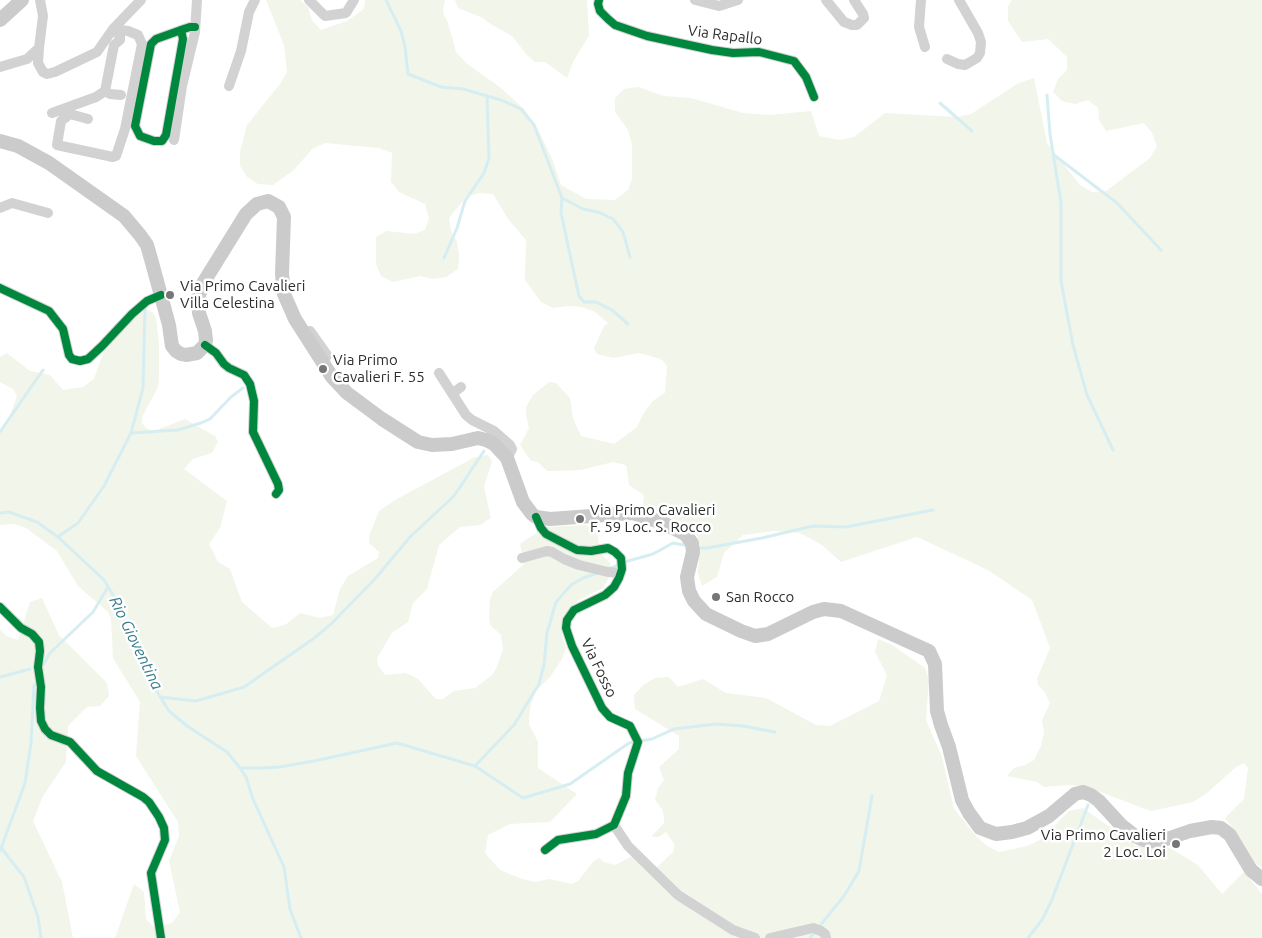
<!DOCTYPE html>
<style>
body{margin:0}
canvas{display:block;background:#fff}
</style>
<canvas width="1262" height="938"></canvas>
<script>
const ctx = document.querySelector('canvas').getContext('2d');
ctx.lineJoin = 'round';
function fillPath(path, color) { ctx.fillStyle = color; ctx.fill(path, 'evenodd'); }
const shape = rows => new Path2D(rows.map(r => 'M' + r).join(''));
function stroke(path, color, width, dash) { ctx.strokeStyle = color; ctx.lineWidth = width; ctx.lineCap = dash ? 'butt' : 'round'; ctx.setLineDash(dash || []); ctx.stroke(path); }
function label(font, color, halo, rows, align = 'center') {
  ctx.font = font + ' Ubuntu,sans-serif'; ctx.lineWidth = 5; ctx.setLineDash([]); ctx.textBaseline = 'middle'; ctx.strokeStyle = halo; ctx.fillStyle = color; for (const [text, x, y, turn = 0] of rows) {
    ctx.save(); ctx.translate(x, y); ctx.rotate((+turn || 0) * Math.PI / 180); ctx.textAlign = isNaN(turn) ? turn : align; if (halo) ctx.strokeText(text, 0, 0); ctx.fillText(text, 0, 0); ctx.restore();
  }
}
fillPath(shape([
 [266,0,300,0,308,7,312,20,321,30,347,21,364,9,365,0,445,0,443,9,444,15,448,23,456,52,466,63,501,88,524,109,536,125,553,161,561,185,586,199,615,200,628,190,632,179,632,144,628,130,615,112,615,98,624,89,638,87,664,96,691,98,743,113,770,115,811,111,819,136,839,140,854,137,885,113,956,117,971,114,1017,84,1034,78,1047,143,1080,185,1092,192,1106,191,1150,158,1157,146,1152,133,1144,123,1106,131,1099,120,1098,108,1088,100,1075,104,1062,101,1053,92,1058,79,1067,70,1067,57,1048,39,1022,42,1008,21,1008,6,1012,0,1262,0,1262,868,1255,863,1238,835,1225,818,1244,799,1248,768,1244,763,1236,767,1206,794,1193,802,1151,811,1084,786,1068,785,1044,787,1037,782,1007,776,1014,768,1025,765,1034,760,1041,746,1044,733,1042,720,1050,703,1044,691,1038,685,1037,679,1050,648,1032,600,988,570,917,537,841,562,822,545,800,533,774,531,743,535,724,553,717,577,702,586,698,573,700,545,696,532,686,524,643,507,644,495,629,485,626,465,613,462,581,470,554,471,547,471,538,462,531,461,520,445,529,428,526,415,526,407,533,395,549,382,556,383,570,398,573,418,581,436,614,444,637,427,643,414,652,402,662,394,665,393,667,366,661,359,639,353,613,358,597,354,594,348,604,326,608,323,595,312,582,307,568,306,553,308,541,302,525,280,526,240,508,219,493,194,480,193,467,196,449,218,451,231,457,242,459,256,458,269,446,277,433,279,420,276,393,282,381,276,376,264,376,237,387,231,414,234,425,230,429,218,425,204,399,192,391,182,392,153,379,148,325,143,312,149,294,170,273,185,258,184,247,177,240,166,240,152,247,125,280,84,287,72,284,45],
 [455,0,587,0,589,36,574,60,567,78,545,62,535,62,527,55,512,36,489,23,483,18,458,8],
 [146,309,152,312,156,318,159,345,159,380,158,387,142,417,142,423,147,429,154,431,185,419,215,436,218,442,212,453,193,459,184,469,227,501,220,528,209,544,218,562,230,569,242,602,272,628,285,625,300,613,320,618,333,615,340,589,348,576,378,558,379,552,369,543,369,536,379,511,395,500,475,457,488,455,492,461,484,487,491,518,480,525,460,527,439,545,427,589,413,603,408,622,392,633,377,658,378,665,385,675,405,673,411,675,418,679,436,699,443,699,454,691,475,688,492,675,496,669,503,649,501,635,491,626,489,619,490,599,493,592,524,564,520,544,545,527,586,525,597,533,601,553,610,563,612,569,610,576,603,588,579,600,565,614,562,634,566,648,562,659,550,677,536,691,531,704,529,717,529,724,538,742,538,768,577,794,550,822,510,824,488,835,485,853,500,870,522,879,536,882,549,879,572,884,578,881,593,862,599,858,604,862,615,865,633,856,655,869,673,852,675,845,666,832,659,837,651,837,664,823,664,817,662,809,655,800,658,788,664,780,659,767,679,749,679,736,635,709,634,695,643,685,655,678,669,677,678,687,703,679,726,693,766,698,816,725,830,726,879,701,887,675,875,652,878,639,892,645,925,668,929,680,926,720,942,757,954,809,977,837,987,846,999,852,1027,846,1040,840,1069,811,1083,808,1136,846,1163,845,1175,851,1198,865,1222,894,1244,872,1262,894,1262,938,115,938,134,884,144,892,146,919,154,927,172,923,180,912,169,861,179,836,178,822,136,756,140,702,113,658,111,619,108,612,78,586,57,551,26,528,14,524,0,525,0,431,8,421,17,396,13,389,0,382,0,357,7,353,30,371,50,375,63,390,83,387,94,379,103,353,120,331],
 [42,598,59,635,107,683,109,696,100,706,87,707,68,726,66,762,43,796,33,821,62,882,73,938,0,938,0,629,6,636,18,640,30,602]
]), '#f2f5ea');
stroke(shape([
 [386,0,401,31,405,47,408,74,441,87,463,89,501,100,521,109,534,125,562,198,561,213,579,296,584,302,596,302,612,310,628,324],
 [1047,95,1050,134,1061,203,1061,281,1073,345,1087,395,1113,450],
 [940,103,972,131],
 [1054,155,1117,203,1161,250],
 [562,198,583,209,598,212,613,219,623,232,630,257],
 [444,258,457,228,465,201,484,173,489,158,487,96],
 [0,432,43,370],
 [131,433,178,430,201,423,210,419,231,397,243,388],
 [0,513,9,512,37,522,58,537,104,580,118,603,137,653,158,693,169,711,187,726,227,752,240,768,246,777,253,799,284,867,290,909,301,938],
 [59,536,78,523,104,486,131,433,143,388,145,307],
 [697,548,707,548,762,538,813,526,846,527,933,510],
 [611,568,628,561,653,554,673,543,689,546],
 [43,665,50,653,93,612,108,587],
 [0,677,30,669],
 [160,697,196,701,244,687,313,639,331,624,374,580,410,537,454,496,484,451],
 [475,766,514,725,539,684,544,665,547,633,556,602,571,585,583,578,598,573],
 [240,768,263,768,279,767,314,761,397,743,475,766,523,798,570,784,629,743,652,739,674,729,716,724,743,726,775,732],
 [2,849,24,877,38,917,41,938],
 [0,851,25,783,31,743,34,685],
 [810,938,844,896,859,871,872,796],
 [1028,938,1042,920,1051,902,1088,805]
]), '#d6eef2', 3);
stroke(shape([
 [40,0,43,16,39,48,38,63,43,72,47,74,55,72,97,52,113,29,141,0],
 [309,0,325,16,346,13,354,0],
 [599,0,598,4,600,11,608,19,615,25,647,36,712,50,733,53,759,52,794,61,806,77,814,97],
 [695,0,719,6,738,0],
 [826,0,844,22,852,25,857,25,864,18,863,14,854,0],
 [921,0,919,27,925,47],
 [181,30,183,39,166,135,162,141,154,141,140,136,135,126,151,44,156,39,184,29,190,27,195,27],
 [947,59,958,64,965,65,977,58,980,53,981,42,978,33,959,0],
 [0,67,27,59,39,48],
 [229,86,241,51,249,12,255,0],
 [105,91,110,94,121,95],
 [52,113,96,97,105,91,114,45,120,40,120,36,113,29],
 [88,119,70,114,61,121,57,145,113,157,116,156,125,129,142,44,138,35,128,31,113,29],
 [174,140,182,86,195,32,197,0],
 [0,208,12,203,48,213],
 [0,288,49,311,63,329,69,355,72,359,80,361,88,359,102,346,132,314,147,301,161,295],
 [310,331,327,355,323,365],
 [205,345,216,353,224,364,229,368,244,375,250,384,254,401,253,432,278,484,279,490,276,494],
 [439,373,466,415,472,420,494,431,510,445,512,449,507,458],
 [453,393,461,387],
 [536,517,541,528,546,534,577,550,591,551,608,548,615,552,621,558,622,569,619,578,614,587,605,595,574,610,567,620,566,628,572,646,602,708,610,717,630,726,638,742,628,773,626,796,614,825,596,834,558,840,545,850],
 [522,558,547,551,552,552,564,559,579,565,608,572,621,573],
 [0,607,21,628,32,634,39,642,40,651,38,667,41,687,40,708,41,721,45,729,51,735,70,742,97,771,143,797,149,802,159,817,164,828,165,840,151,873,161,938],
 [614,825,628,846,678,895,733,930,755,938],
 [770,938,813,928,821,931,825,934,826,938]
]), '#d2d2d2', 10);
stroke(shape([
 [0,20,22,0],
 [0,141,18,146,49,163,124,216,140,235,147,245,151,259,169,325,172,346,176,351,181,354,186,355,197,353,205,345,206,340,205,331,199,313,198,299,202,285,246,214,257,204,268,201,279,207,284,217,282,274,284,294,295,319,332,377,347,393,382,419,418,442,432,445,452,444,478,438,486,440,494,444,507,458,523,502,532,514,536,517,550,519,633,513,663,523,685,534,692,543,693,552,687,577,689,591,694,601,706,614,741,631,755,636,768,634,813,612,824,609,841,611,929,651,935,664,937,711,941,725,949,747,962,800,969,813,980,828,996,834,1012,832,1027,828,1049,816,1075,794,1083,792,1091,795,1099,801,1121,825,1135,836,1144,840,1158,842,1190,831,1212,827,1221,828,1230,835,1251,870,1262,879]
]), '#cbcbcb', 14);
stroke(shape([
 [599,0,598,4,600,11,608,19,615,25,647,36,712,50,733,53,759,52,794,61,806,77,814,97],
 [181,30,183,39,166,135,162,141,154,141,140,136,135,126,151,44,156,39,184,29,190,27,195,27],
 [0,288,49,311,63,329,69,355,72,359,80,361,88,359,102,346,132,314,147,301,161,295],
 [205,345,216,353,224,364,229,368,244,375,250,384,254,401,253,432,278,484,279,490,276,494],
 [536,517,541,528,546,534,577,550,591,551,608,548,615,552,621,558,622,569,619,578,614,587,605,595,574,610,567,620,566,628,572,646,602,708,610,717,630,726,638,742,628,773,626,796,614,825,596,834,558,840,545,850],
 [0,607,21,628,32,634,39,642,40,651,38,667,41,687,40,708,41,721,45,729,51,735,70,742,97,771,143,797,149,802,159,817,164,828,165,840,151,873,161,938]
]), '#00873e', 8);
for (const [x, y, r, color] of [
 [170,295,5,"#767676"],
 [323,369,5,"#767676"],
 [580,519,5,"#767676"],
 [716,597,5,"#767676"],
 [1176,844,5,"#767676"]
]) { const dot = new Path2D(); dot.arc(x, y, r, 0, 2 * Math.PI); ctx.fillStyle = color; ctx.fill(dot); stroke(dot, '#fff', 2); }
label('15px', '#2d2d2d', '#fff', [
 ["Via Rapallo",725,35,7],
 ["Via Fosso",599,668,64]
]);
label('15px', '#2d2d2d', '#fff', [
 ["Via Primo Cavalieri",180,286],
 ["Villa Celestina",180,303],
 ["Via Primo",333,360],
 ["Cavalieri F. 55",333,377],
 ["Via Primo Cavalieri",590,510],
 ["F. 59 Loc. S. Rocco",590,527],
 ["San Rocco",726,597],
 ["Via Primo Cavalieri",1166,835,"right"],
 ["2 Loc. Loi",1166,852,"right"]
], 'left');
label('italic 16px', '#357d8c', '#fff', [
 ["Rio Gioventina",136,643,64]
]);
</script>
